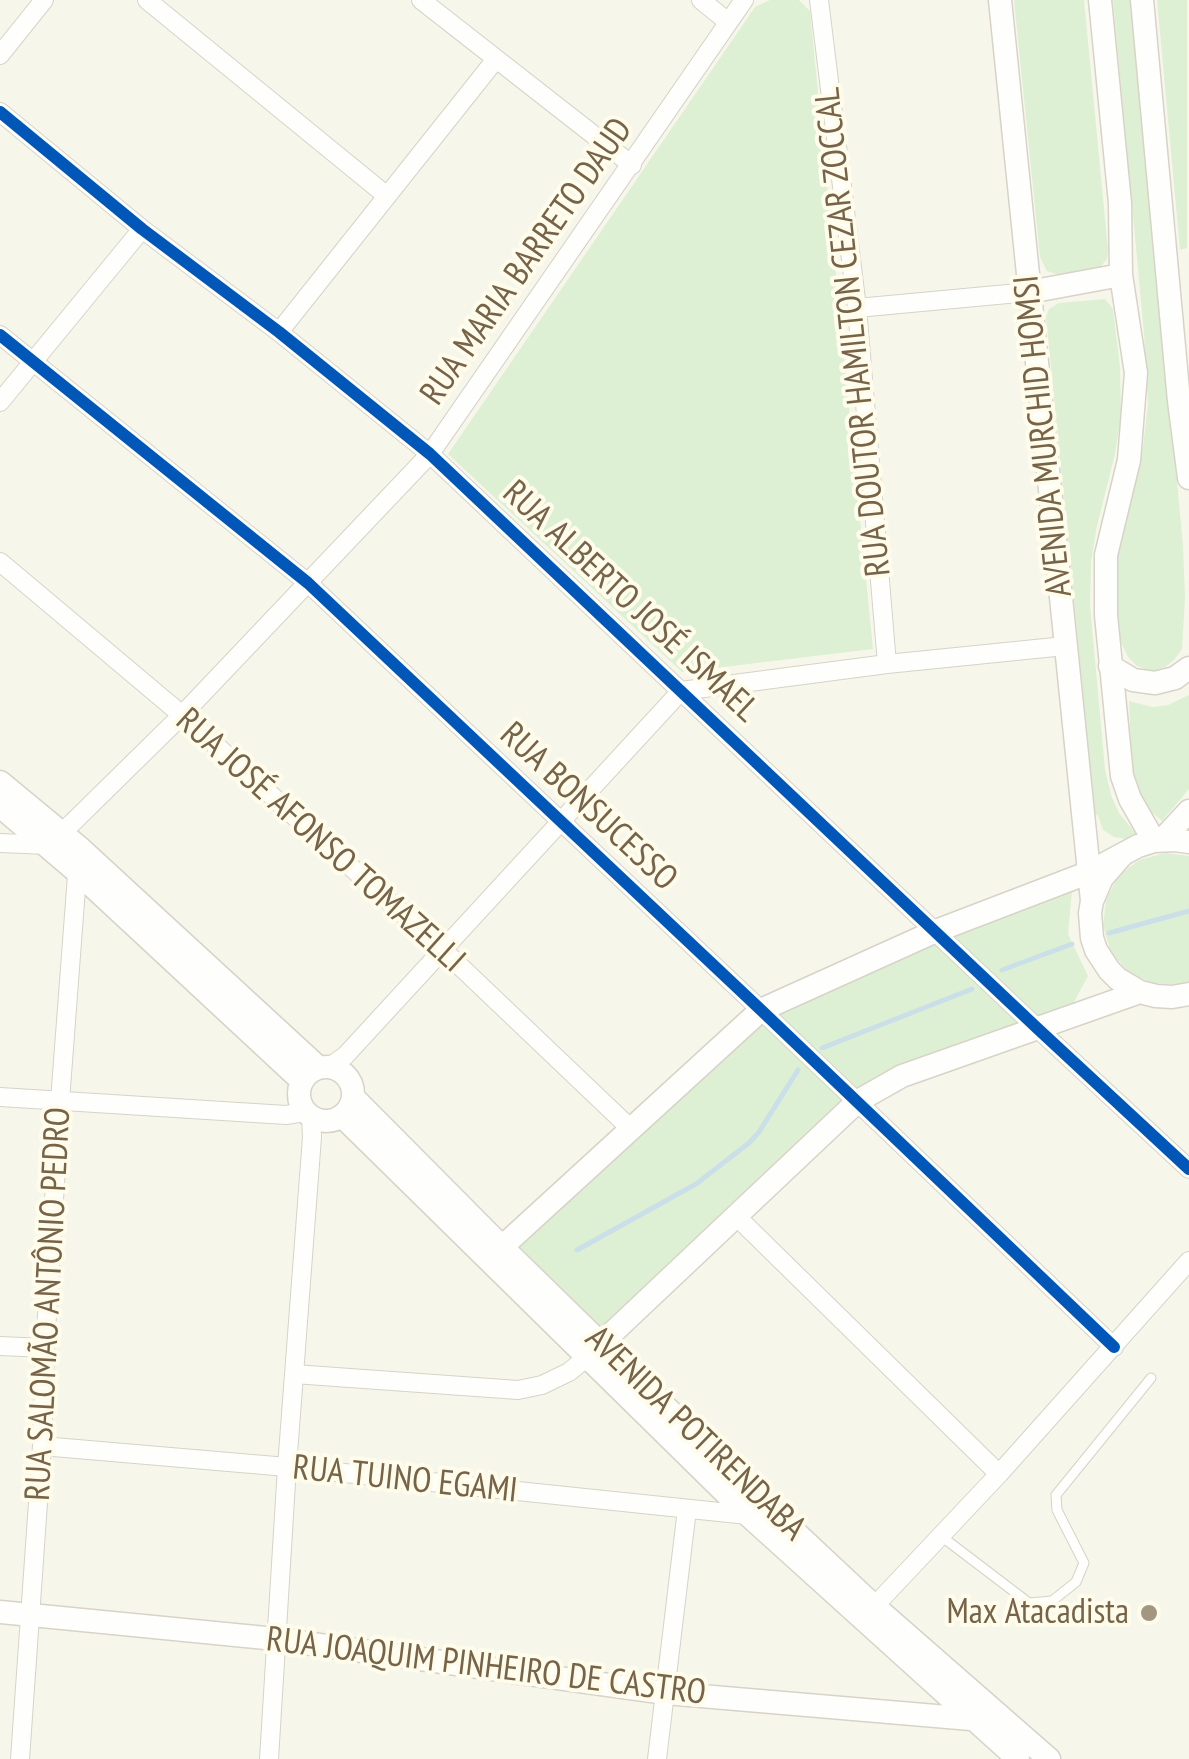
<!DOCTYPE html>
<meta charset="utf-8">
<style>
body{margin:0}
canvas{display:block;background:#f7f6ea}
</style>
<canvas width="1189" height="1759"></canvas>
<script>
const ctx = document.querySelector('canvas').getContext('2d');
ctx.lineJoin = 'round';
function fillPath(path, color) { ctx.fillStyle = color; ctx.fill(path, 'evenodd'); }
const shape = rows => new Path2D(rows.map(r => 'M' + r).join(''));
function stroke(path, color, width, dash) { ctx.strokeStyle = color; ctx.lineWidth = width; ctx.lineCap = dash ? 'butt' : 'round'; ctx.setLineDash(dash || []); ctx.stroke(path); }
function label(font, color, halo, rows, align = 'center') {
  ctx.font = font + ' "PT Sans Narrow",sans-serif'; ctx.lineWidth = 8; ctx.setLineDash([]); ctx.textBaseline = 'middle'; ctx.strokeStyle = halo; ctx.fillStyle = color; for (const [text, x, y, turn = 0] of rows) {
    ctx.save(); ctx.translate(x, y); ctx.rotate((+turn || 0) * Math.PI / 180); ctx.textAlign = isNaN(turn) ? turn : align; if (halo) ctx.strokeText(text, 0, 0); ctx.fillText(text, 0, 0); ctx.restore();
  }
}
fillPath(shape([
 [770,0,799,0,810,11,873,649,682,672,448,454,755,7],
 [1014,0,1084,0,1108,250,1107,259,1097,271,1056,274,1047,271,1040,257],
 [1113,0,1132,0,1183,545,1185,598,1182,649,1174,660,1165,667,1156,670,1148,670,1137,666,1128,657,1120,640,1115,610,1115,570,1123,522,1143,446,1148,404,1144,334],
 [1157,0,1187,0,1187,248,1180,250],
 [1105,299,1113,309,1120,367,1121,415,1115,454,1097,526,1091,562,1090,605,1105,769,1111,795,1119,813,1138,836,1125,839,1114,837,1103,830,1098,816,1095,814,1046,317,1049,309,1059,303],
 [1189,695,1189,789,1162,821,1149,810,1137,793,1132,778,1129,701,1153,707,1168,705],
 [1165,853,1189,856,1189,982,1177,985,1152,983,1128,972,1111,952,1103,926,1106,900,1118,876,1139,860],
 [1072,891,1068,934,1088,976,1067,1015,1043,1024,947,932],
 [934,938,1029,1028,858,1094,771,1010],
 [760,1018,848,1101,602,1334,510,1246]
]), '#def0d4');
stroke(shape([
 [1109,933,1189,911],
 [1002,970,1072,944],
 [822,1048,972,989],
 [577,1250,696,1184,749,1143,759,1132,798,1070]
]), '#cbdfe9', 5);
const lane = shape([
 [941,1536,1029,1603,1052,1601,1076,1582,1084,1563,1057,1510,1056,1495,1151,1378]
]);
const street = shape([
 [147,0,387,196],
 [421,0,632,165],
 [701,0,728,22],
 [819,0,857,308,887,664],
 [0,55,44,0],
 [0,112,142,229,279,332,430,454,1037,1028,1189,1169],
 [857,308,1029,292],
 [279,332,496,59],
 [0,335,308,583,761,1010,1114,1347],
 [0,402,142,229],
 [0,562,182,715,442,949,631,1129],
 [0,843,48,845,62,833,182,715,430,454,744,0],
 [329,1067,345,1056,681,691,887,664,1065,646],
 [0,1097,286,1115,305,1112],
 [736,1216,999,1474],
 [0,1346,45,1348],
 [294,1374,518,1390,542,1385,569,1372,586,1358],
 [42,1446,287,1467,748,1515,752,1512],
 [866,1615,999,1474,1189,1261],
 [20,1759,42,1446,45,1348,60,1101,78,862],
 [269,1759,287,1467,312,1137,311,1117],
 [657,1759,687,1509]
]);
const secondary = shape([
 [1000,0,1092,901],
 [1100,0,1120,203,1121,275,1136,373,1129,460,1106,555,1106,615,1122,776,1130,799,1154,841],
 [1142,0,1179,401,1189,478],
 [1029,292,1121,275],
 [1110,666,1133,680,1155,683,1175,678,1189,668],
 [0,782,81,849,319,1068],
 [0,806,76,871,302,1081],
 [1162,840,1189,811],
 [1189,842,1175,840,1154,841,1138,846,1123,854,1102,878,1092,901,1090,913,1092,938,1096,950,1109,970,1118,979,1140,992,1156,996,1172,997,1189,994],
 '299 1094a27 27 0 1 1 54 0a27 27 0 1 1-54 0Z',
 [353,1097,502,1247,762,1501,874,1606,1049,1759],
 [342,1116,748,1515,1018,1759],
 [502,1247,761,1010,936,931,1090,872,1123,854],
 [592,1352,858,1101,902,1076,1140,992],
 [0,1612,276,1639,666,1693,1006,1722]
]);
stroke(lane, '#d6d3c8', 11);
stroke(street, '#d6d3c8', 20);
stroke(secondary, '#d8d3c8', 25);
stroke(lane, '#fefefc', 9);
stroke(street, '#fefefc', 18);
stroke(secondary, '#fefefc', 22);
stroke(shape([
 [0,112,142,229,279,332,430,454,1037,1028,1189,1169],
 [0,335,308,583,761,1010,1114,1347]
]), '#0057b8', 12);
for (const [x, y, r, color] of [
 [1149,1613,10,"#a49781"]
]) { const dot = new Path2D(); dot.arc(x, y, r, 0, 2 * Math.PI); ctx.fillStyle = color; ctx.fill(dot); stroke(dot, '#fffcec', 4); }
label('35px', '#776448', '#fffcec', [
 ["RUA MARIA BARRETO DAUD",527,262,-55],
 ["RUA DOUTOR HAMILTON CEZAR ZOCCAL",854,332,-96],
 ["AVENIDA MURCHID HOMSI",1044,436,-96],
 ["RUA ALBERTO JOSÉ ISMAEL",630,602,43],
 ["RUA BONSUCESSO",588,807,43],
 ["RUA JOSÉ AFONSO TOMAZELLI",320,841,42],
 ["RUA SALOMÃO ANTÔNIO PEDRO",49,1304,-87],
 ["AVENIDA POTIRENDABA",695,1434,44],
 ["RUA TUINO EGAMI",405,1480,6],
 ["RUA JOAQUIM PINHEIRO DE CASTRO",486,1667,7]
]);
label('35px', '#776448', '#fffcec', [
 ["Max Atacadista",1129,1613]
], 'right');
</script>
